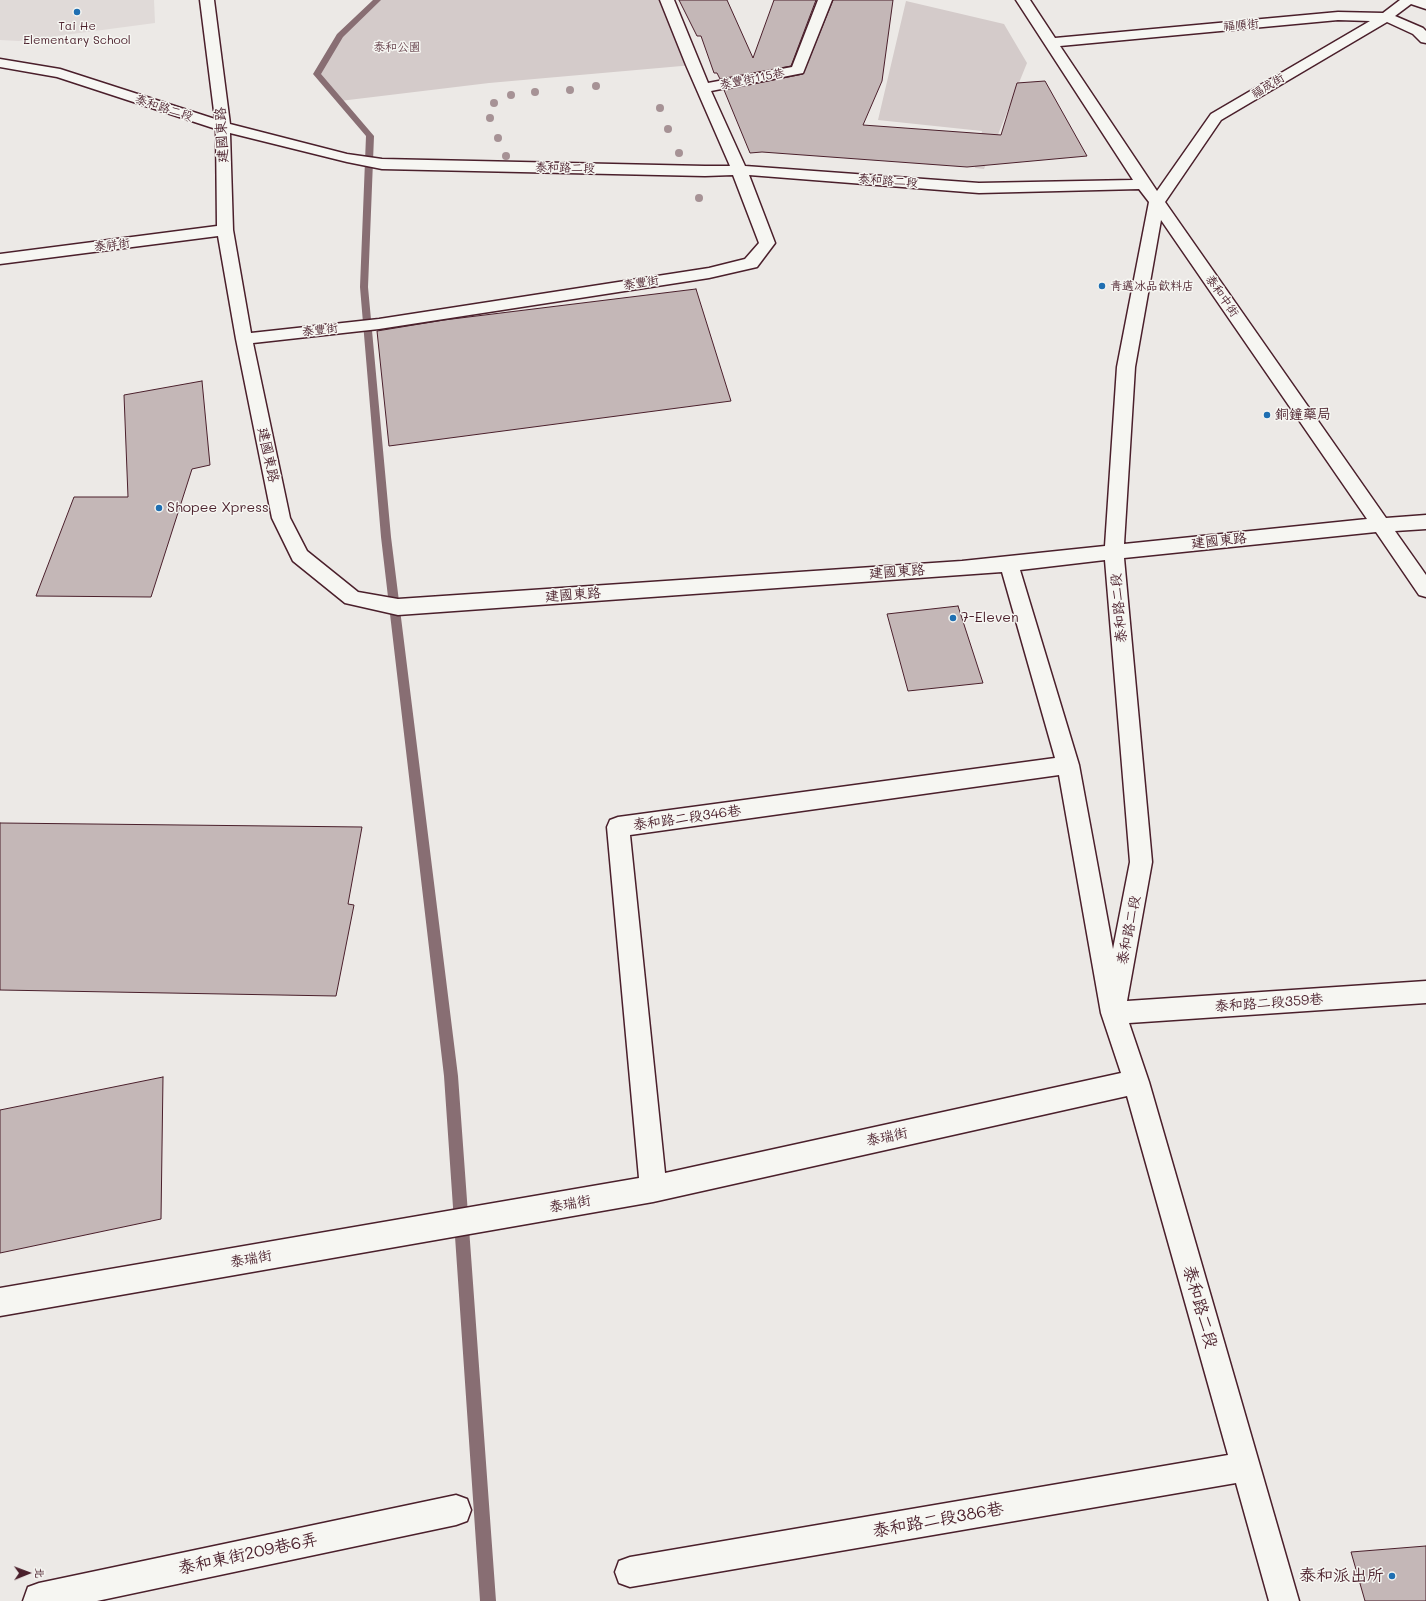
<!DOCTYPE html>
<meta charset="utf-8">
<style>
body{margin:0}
#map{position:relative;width:1426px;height:1601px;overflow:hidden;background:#ece9e6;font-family:Mali,"LXGW WenKai TC",sans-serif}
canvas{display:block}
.north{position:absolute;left:8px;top:1553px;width:40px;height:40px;-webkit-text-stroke:3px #f6f6f2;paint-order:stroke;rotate:89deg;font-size:11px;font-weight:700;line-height:16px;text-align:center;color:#4a1f2b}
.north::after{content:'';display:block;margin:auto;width:14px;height:18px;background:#4a1f2b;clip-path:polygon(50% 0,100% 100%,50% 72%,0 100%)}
</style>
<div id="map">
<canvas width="1426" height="1601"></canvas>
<div class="north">北</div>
</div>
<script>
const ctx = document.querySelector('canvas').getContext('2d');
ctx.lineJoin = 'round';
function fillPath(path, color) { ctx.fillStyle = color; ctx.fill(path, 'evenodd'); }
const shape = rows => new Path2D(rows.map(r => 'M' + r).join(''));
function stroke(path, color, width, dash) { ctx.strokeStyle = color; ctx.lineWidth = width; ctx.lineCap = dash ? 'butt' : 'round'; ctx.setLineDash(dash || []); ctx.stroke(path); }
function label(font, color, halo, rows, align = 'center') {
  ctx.font = font + ' Mali,"LXGW WenKai TC",sans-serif'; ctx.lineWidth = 3; ctx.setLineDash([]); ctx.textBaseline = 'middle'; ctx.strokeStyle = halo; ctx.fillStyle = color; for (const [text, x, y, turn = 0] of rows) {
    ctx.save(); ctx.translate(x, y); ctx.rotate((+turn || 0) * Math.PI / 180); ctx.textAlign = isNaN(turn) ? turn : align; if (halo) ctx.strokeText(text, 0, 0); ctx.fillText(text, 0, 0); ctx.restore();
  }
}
fillPath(shape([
 [0,0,154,0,155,23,19,41,0,40]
]), '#e0dad8');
fillPath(shape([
 [377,0,667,0,693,65,489,83,340,101,317,74,340,36],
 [906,1,1004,24,1027,63,984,169,975,168,982,131,878,120]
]), '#d4cbca');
fillPath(shape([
 [373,0,381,0,343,37,321,74,374,136,368,287,391,537,458,1076,496,1601,480,1601,444,1076,381,537,360,287,366,136,313,74,337,34,373,0]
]), '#886e73');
const building = shape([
 [679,0,727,0,753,58,774,0,816,0,791,66,720,79,717,73,714,73,701,36,697,36,679,0],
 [833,0,893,0,882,81,863,125,1001,135,1017,83,1045,81,1087,156,967,167,762,152,750,153,724,90,803,74,833,0],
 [696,289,731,401,389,446,377,331,444,320,696,289],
 [202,381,210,465,192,469,151,597,36,596,74,497,128,497,124,395,202,381],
 [958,606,983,683,908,691,887,614,958,606],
 [0,823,362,827,348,904,354,905,336,996,0,990,0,823],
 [163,1077,161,1219,0,1253,0,1110,163,1077],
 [1426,1546,1426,1601,1365,1601,1351,1552,1426,1546]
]);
fillPath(building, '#c4b7b7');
stroke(building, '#4a1f2b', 1);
const minor = shape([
 [200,0,214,0,230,124,347,154,382,159,705,166,730,166,686,65,660,0,674,0,708,83,792,67,818,0,832,0,803,73,711,91,745,166,979,183,1133,180,1016,0,1030,0,1055,38,1338,12,1383,13,1400,0,1426,0,1426,9,1411,4,1395,16,1423,28,1426,31,1426,43,1421,42,1413,34,1387,22,1221,120,1165,202,1386,518,1426,515,1426,529,1395,531,1426,575,1426,597,1419,595,1376,532,1124,558,1152,862,1127,1001,1426,981,1426,1003,1129,1023,1149,1082,1299,1601,1269,1601,1236,1483,630,1587,619,1583,615,1572,619,1561,630,1557,1228,1455,1127,1096,653,1202,0,1316,0,1288,639,1178,607,827,610,820,618,817,1055,758,1002,572,398,615,345,603,293,561,272,518,236,339,218,236,0,264,0,254,217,226,216,129,57,77,0,67,0,59,60,69,215,119,200,0],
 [1338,20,1370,21,1211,114,1157,191,1060,46,1338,20],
 [230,133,347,162,382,169,705,176,733,175,759,243,745,259,709,268,379,319,251,333,233,230,230,133],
 [749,175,979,193,1139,189,1149,202,1117,367,1105,546,962,561,398,599,358,592,307,551,290,518,253,343,379,329,709,278,757,267,775,243,749,175],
 [1161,220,1367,519,1124,544,1135,367,1161,220],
 [1105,560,1130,862,1113,949,1079,765,1020,570,1105,560],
 [1059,775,1101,1013,1121,1073,665,1173,630,835,1059,775],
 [456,1495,467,1499,471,1510,467,1521,456,1525,97,1601,23,1601,28,1587,39,1583,456,1495]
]);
stroke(minor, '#4a1f2b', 3);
fillPath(minor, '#f6f6f2');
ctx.fillStyle = '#a69295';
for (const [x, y] of [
 [596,86],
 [570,90],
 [535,92],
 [511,95],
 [494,103],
 [660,108],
 [490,118],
 [668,129],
 [498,138],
 [679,153],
 [506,156],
 [699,198]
]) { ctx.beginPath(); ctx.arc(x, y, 4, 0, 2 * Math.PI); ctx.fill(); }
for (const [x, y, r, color] of [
 [77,12,4,"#1f6fb2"],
 [1102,286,4,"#1f6fb2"],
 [1267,415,4,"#1f6fb2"],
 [159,508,4,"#1f6fb2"],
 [953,618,4,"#1f6fb2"],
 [1392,1576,4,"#1f6fb2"]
]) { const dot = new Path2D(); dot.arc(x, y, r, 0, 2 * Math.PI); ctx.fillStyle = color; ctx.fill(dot); stroke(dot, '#f6f6f2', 1.5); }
label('12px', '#4a1f2b', '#f6f6f2', [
 ["福順街",1241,25,-5],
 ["泰豐街115巷",752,79,-11],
 ["福成街",1268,86,-31],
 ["泰和路二段",164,108,18],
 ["泰和路二段",565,168,1],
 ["泰和路二段",888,181,4],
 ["泰祥街",112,245,-7],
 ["泰豐街",641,283,-9],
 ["泰和中街",1222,296,55],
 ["泰豐街",320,330,-7]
]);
label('12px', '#4a1f2b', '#f6f6f2', [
 ["Tai He",77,26],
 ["Elementary School",77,40],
 ["青邁冰品飲料店",1110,286,"left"]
]);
label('12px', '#6c4a53', '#f6f6f2', [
 ["泰和公園",397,47]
]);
label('14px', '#4a1f2b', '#f6f6f2', [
 ["建國東路",222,135,-93],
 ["建國東路",268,455,78],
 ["建國東路",1219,541,-6],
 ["建國東路",897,572,-4],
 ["建國東路",573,595,-4],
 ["泰和路二段",1119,608,-95],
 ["泰和路二段346巷",687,818,-8],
 ["泰和路二段",1129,930,-79],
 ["泰和路二段359巷",1269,1003,-4],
 ["泰瑞街",887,1137,-12],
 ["泰瑞街",570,1204,-10],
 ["泰瑞街",251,1259,-10]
]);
label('14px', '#4a1f2b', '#f6f6f2', [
 ["銅鐘藥局",1275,415],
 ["Shopee Xpress",167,508],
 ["7-Eleven",961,618]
], 'left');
label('17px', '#4a1f2b', '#f6f6f2', [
 ["泰和路二段",1200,1307,74],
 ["泰和路二段386巷",938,1520,-10],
 ["泰和東街209巷6弄",248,1554,-12]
]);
label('17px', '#4a1f2b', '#f6f6f2', [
 ["泰和派出所",1384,1576]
], 'right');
</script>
